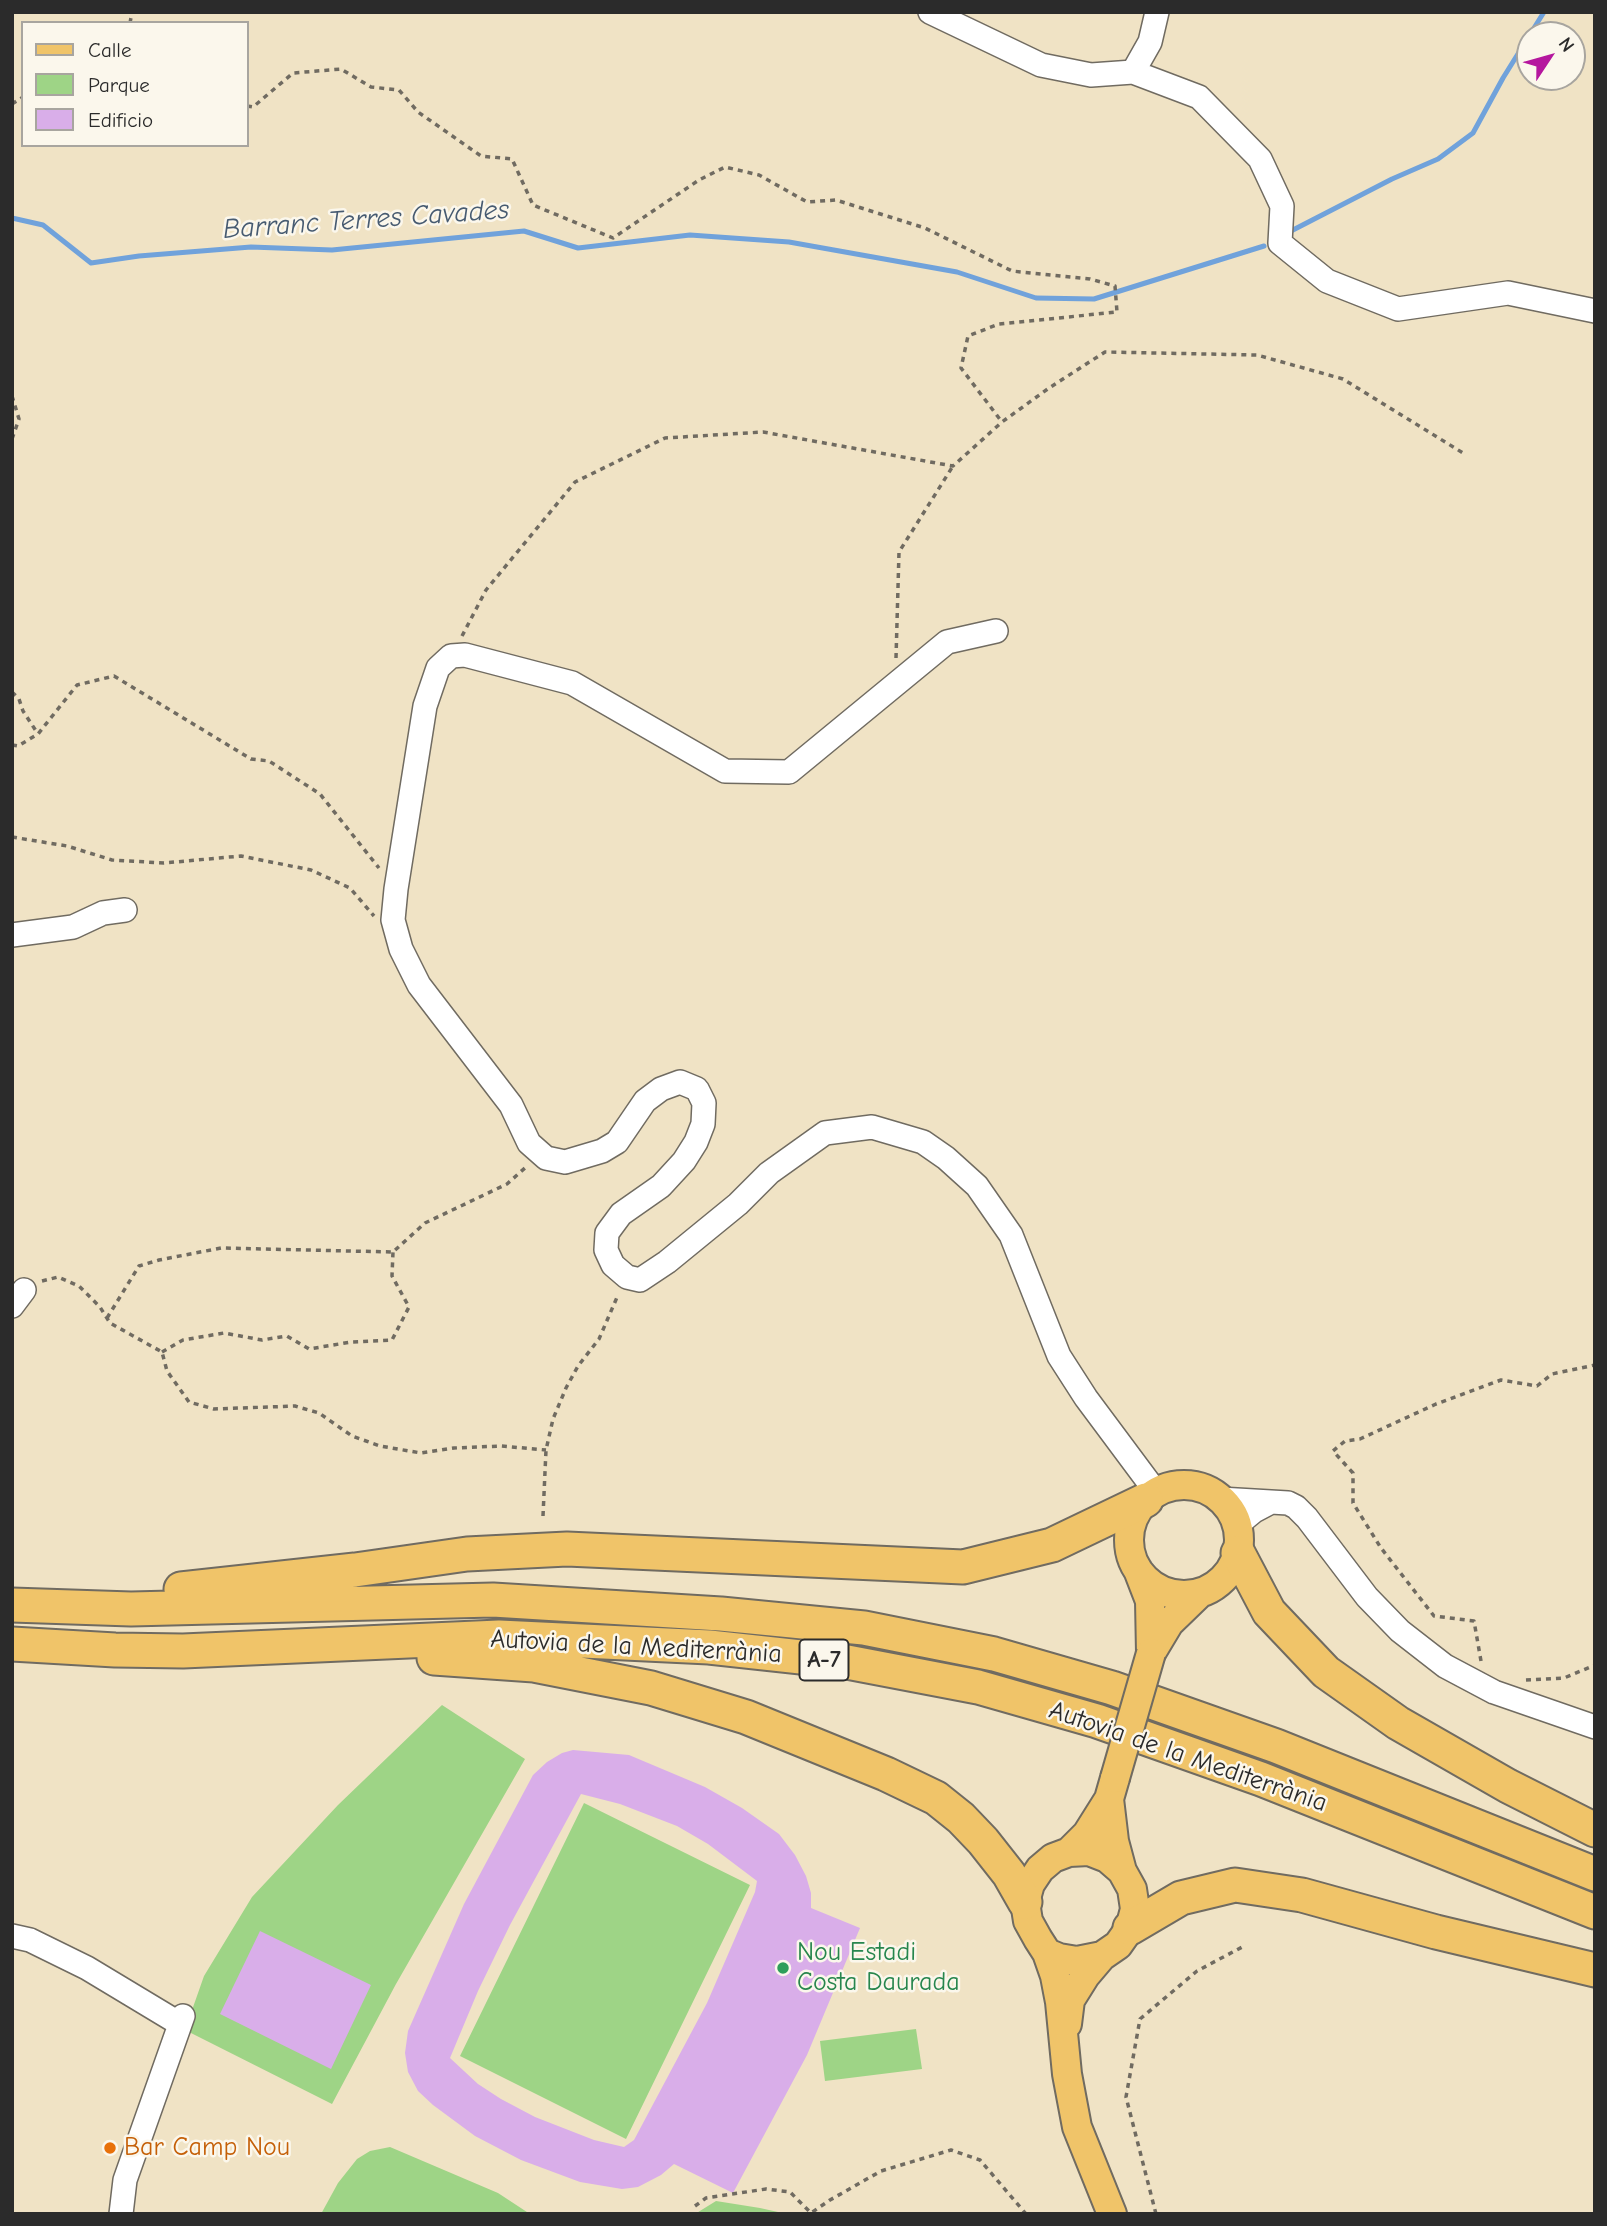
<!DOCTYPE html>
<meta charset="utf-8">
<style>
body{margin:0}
#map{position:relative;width:1607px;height:2226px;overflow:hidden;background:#f0e3c5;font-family:"Comic Neue",sans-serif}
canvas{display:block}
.frame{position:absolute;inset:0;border:14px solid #2b2b2b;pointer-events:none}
.legend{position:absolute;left:21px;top:21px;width:228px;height:126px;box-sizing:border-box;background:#fbf7ec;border:2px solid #a8a59f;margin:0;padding:9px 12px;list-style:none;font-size:21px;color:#2b2b2b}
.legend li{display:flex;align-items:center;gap:14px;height:35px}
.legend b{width:35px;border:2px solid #a8a59f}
.north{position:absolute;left:1516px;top:21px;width:70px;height:70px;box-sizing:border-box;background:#fbf7ec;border:2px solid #a8a59f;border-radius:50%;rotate:54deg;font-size:19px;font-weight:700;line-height:28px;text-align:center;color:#2b2b2b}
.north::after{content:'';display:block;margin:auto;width:24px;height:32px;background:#b5179e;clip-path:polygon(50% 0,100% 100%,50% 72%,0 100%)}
</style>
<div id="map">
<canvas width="1607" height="2226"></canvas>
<div class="frame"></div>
<ul class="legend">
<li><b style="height:9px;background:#f0c469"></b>Calle</li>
<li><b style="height:19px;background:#9ed486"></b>Parque</li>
<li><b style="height:19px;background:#d9aee9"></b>Edificio</li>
</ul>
<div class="north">N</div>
</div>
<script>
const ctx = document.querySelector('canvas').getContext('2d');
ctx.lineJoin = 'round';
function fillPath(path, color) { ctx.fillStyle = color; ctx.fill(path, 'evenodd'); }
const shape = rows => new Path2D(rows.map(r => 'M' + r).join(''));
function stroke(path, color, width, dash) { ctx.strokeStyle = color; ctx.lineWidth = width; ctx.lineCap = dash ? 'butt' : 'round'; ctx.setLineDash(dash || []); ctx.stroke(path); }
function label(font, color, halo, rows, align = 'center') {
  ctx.font = font + ' "Comic Neue",sans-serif'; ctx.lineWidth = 5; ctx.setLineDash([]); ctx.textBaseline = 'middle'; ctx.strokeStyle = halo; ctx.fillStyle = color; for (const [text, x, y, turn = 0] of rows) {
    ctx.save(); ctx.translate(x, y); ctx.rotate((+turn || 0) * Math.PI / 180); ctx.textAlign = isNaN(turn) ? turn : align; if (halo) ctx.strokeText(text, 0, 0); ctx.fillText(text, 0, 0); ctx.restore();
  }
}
fillPath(shape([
 [442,1705,525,1759,396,1984,332,2104,185,2030,204,1976,252,1897,338,1805],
 [584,1803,750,1885,626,2139,460,2056],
 [916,2029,922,2069,825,2081,820,2041],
 [390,2147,498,2193,530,2214,321,2214,338,2183,357,2159,370,2151],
 [716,2201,760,2208,787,2214,695,2214]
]), '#9ed486');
stroke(shape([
 [12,218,43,225,91,263,139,256,251,247,332,250,524,231,578,248,690,235,789,242,957,272,1036,298,1094,299,1264,246],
 [1291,231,1392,179,1438,159,1473,133,1503,78,1544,12]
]), '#70a2db', 5);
fillPath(shape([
 [573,1750,629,1755,705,1787,742,1808,779,1834,795,1855,806,1876,811,1893,811,1908,860,1928,807,2055,733,2193,674,2164,661,2175,638,2187,622,2189,580,2182,521,2160,475,2136,433,2105,418,2091,408,2072,405,2053,408,2031,464,1904,533,1775,547,1762,562,1753],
 [581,1794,620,1804,677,1826,708,1844,757,1881,755,1892,707,2003,634,2140,624,2147,594,2140,535,2117,501,2099,478,2084,450,2058,478,1991,510,1925],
 [260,1931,371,1985,331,2069,220,2014]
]), '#d9aee9');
const minor = shape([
 [930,12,1041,65,1091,75,1133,72,1199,97,1260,159,1282,206,1280,243,1327,281,1398,309,1508,293,1595,311],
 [1133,72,1150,42,1157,12],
 [996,631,947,642,789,772,725,771,572,683,465,655,451,656,438,668,425,706,396,889,393,920,401,949,419,985,511,1105,529,1143,546,1158,565,1162,602,1151,617,1142,645,1101,661,1089,680,1082,697,1089,704,1103,703,1124,696,1142,684,1161,661,1186,621,1214,607,1233,606,1250,613,1265,627,1277,640,1280,667,1262,738,1204,769,1173,825,1133,872,1127,923,1142,946,1158,977,1186,1011,1235,1059,1356,1086,1398,1156,1492],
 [12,935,73,927,103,913,125,910],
 [12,1306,24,1290],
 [1220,1499,1288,1503,1296,1507,1307,1518,1367,1597,1400,1631,1445,1666,1494,1692,1595,1727],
 [1237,1525,1254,1511,1271,1502],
 [12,1936,30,1940,87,1968,180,2024],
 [121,2214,125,2180,183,2016]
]);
const major = shape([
 '1129 1540a55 55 0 1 1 110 0a55 55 0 1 1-110 0Z',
 [1138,1570,1150,1601,1151,1653],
 [1151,1653,1169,1623,1200,1593],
 [1109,1799,1114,1841,1122,1871],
 [1089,1851,1107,1858,1122,1871,1132,1889,1135,1909,1130,1928,1118,1945,1102,1956,1077,1961,1059,1958,1047,1953,1038,1939,1028,1921,1025,1902,1030,1884,1040,1869,1053,1858,1069,1852,1089,1851],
 [1069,1852,1087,1834,1109,1799,1115,1778],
 [1047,1953,1055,1976,1060,2002,1067,2074,1077,2127,1112,2214],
 [1067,2024,1070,2000,1085,1976,1102,1956]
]);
const highway = shape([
 [1238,1553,1269,1612,1326,1672,1398,1723,1508,1786,1595,1830],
 [181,1589,355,1570,467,1554,567,1549,963,1567,1052,1545,1146,1500],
 [12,1605,131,1609,493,1600,721,1614,864,1628,994,1654,1112,1688,1276,1746,1595,1874],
 [12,1644,115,1650,183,1651,499,1637,709,1647,847,1662,978,1687,1097,1721,1261,1779,1595,1912],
 [434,1658,534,1665,651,1688,746,1717,886,1774,936,1798,961,1818,983,1841,1009,1874,1025,1902],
 [1130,1928,1181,1898,1235,1885,1302,1895,1436,1932,1595,1970]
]);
stroke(minor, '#706b61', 26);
stroke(major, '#706b61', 32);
stroke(highway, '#706b61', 37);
stroke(shape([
 [130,23,132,12],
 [12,104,23,97],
 [247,106,253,107,293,73,341,69,371,87,399,90,418,112,481,156,512,159,533,205,613,238,699,180,725,167,759,175,807,202,836,200,925,228,1012,271,1090,279,1115,286,1117,312,999,324,968,336,961,368,1002,422],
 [12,396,19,419,12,439],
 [462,636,486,590,575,482,665,438,763,432,953,466,1002,422,1049,388,1105,352,1257,355,1343,379,1463,453],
 [896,658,899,552,953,466],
 [12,692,19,699,23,711,38,734],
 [12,745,18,746,38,734,77,685,114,676,251,759,269,761,320,794,379,868],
 [12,837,67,846,112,860,164,863,241,856,311,870,350,888,374,916],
 [42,1281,58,1277,79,1286,100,1307,110,1323,162,1352,167,1371,189,1402,214,1409,295,1406,319,1413,352,1436,380,1446,421,1453,454,1448,501,1446,546,1450],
 [107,1318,139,1266,159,1260,221,1248,393,1252,425,1223,507,1184,526,1167],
 [162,1352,183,1340,224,1333,262,1340,287,1336,309,1349,351,1342,392,1340,409,1307,392,1276,393,1252],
 [543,1516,546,1450,553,1419,566,1388,578,1366,599,1339,618,1295],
 [1481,1661,1474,1621,1434,1616,1381,1548,1353,1503,1353,1473,1333,1451,1345,1441,1360,1439,1436,1404,1501,1380,1537,1386,1552,1374,1595,1365],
 [1526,1680,1564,1678,1595,1665],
 [695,2206,706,2198,766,2189,790,2192,811,2213,830,2200,881,2171,951,2150,980,2160,1026,2214],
 [1156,2214,1126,2097,1140,2019,1197,1971,1246,1945]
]), '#706b61', 3.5, [5, 5]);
stroke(minor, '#fff', 23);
stroke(major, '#f0c469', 28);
stroke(highway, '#f0c469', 33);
const majorBridge = shape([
 [1115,1778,1151,1653]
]);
stroke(majorBridge, '#706b61', 32, []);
stroke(majorBridge, '#f0c469', 28);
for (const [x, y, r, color] of [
 [783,1968,7,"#2e9e5b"],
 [110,2148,7,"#e8710a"]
]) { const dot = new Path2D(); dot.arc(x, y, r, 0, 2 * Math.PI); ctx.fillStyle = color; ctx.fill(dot); stroke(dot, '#fbf7ec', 2.5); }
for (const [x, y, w] of [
 [824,1660,49]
]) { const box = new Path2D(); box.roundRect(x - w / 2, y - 20.5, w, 41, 5); ctx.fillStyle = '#fbf7ec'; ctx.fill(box); stroke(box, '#2b2b2b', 2); }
label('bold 24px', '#2b2b2b', null, [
 ["A-7",824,1660]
]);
label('26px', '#2b2b2b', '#fbf7ec', [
 ["Autovia de la Mediterrània",636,1647,3],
 ["Autovia de la Mediterrània",1188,1757,19]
]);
label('26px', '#27864d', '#fbf7ec', [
 ["Nou Estadi",797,1953],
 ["Costa Daurada",797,1983]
], 'left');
label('26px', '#c56008', '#fbf7ec', [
 ["Bar Camp Nou",124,2148]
], 'left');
label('italic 28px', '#475b71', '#fbf7ec', [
 ["Barranc Terres Cavades",366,220,-4]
]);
</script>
